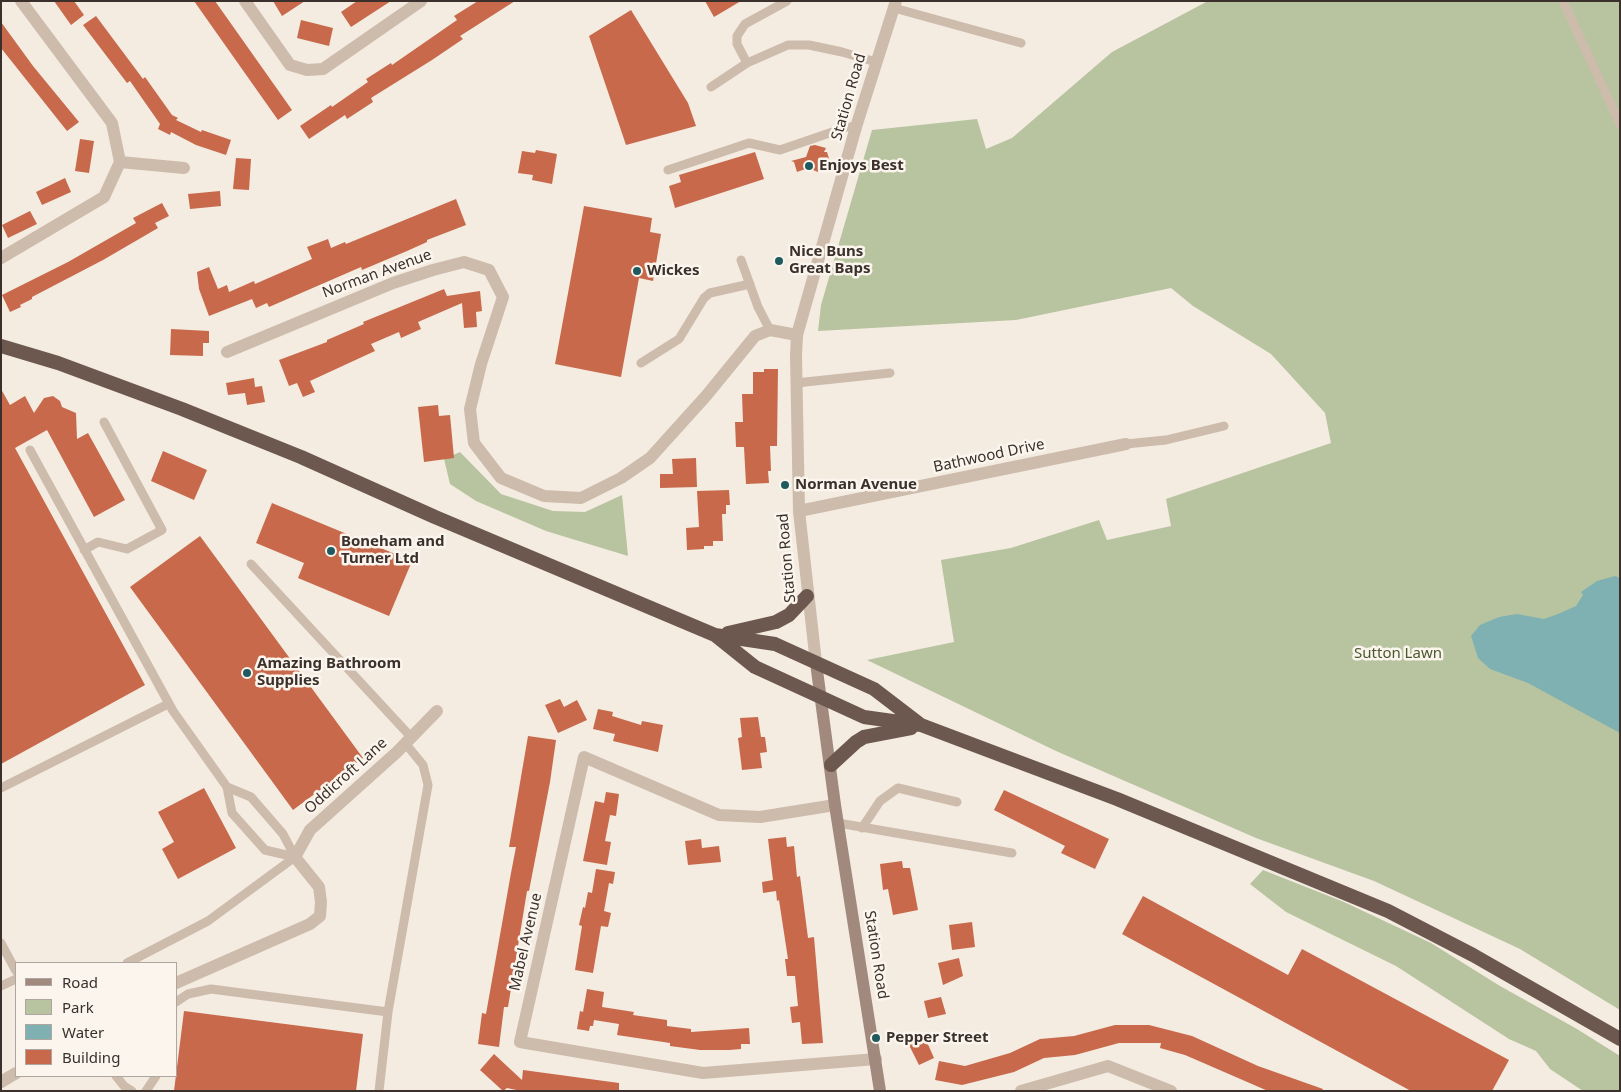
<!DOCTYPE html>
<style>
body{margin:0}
#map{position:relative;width:1621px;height:1092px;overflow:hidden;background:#f4ebe1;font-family:"Noto Sans",sans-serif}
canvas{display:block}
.frame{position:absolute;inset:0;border:2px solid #3b302b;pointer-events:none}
.legend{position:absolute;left:15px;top:962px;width:162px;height:115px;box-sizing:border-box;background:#fbf5ee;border:1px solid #aea6a0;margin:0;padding:6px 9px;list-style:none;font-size:15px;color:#3b302b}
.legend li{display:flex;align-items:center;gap:10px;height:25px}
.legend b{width:25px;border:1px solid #aea6a0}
</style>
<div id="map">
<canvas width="1621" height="1092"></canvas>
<div class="frame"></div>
<ul class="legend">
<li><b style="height:6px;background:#a18a7d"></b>Road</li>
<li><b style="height:14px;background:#b8c4a0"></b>Park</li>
<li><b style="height:14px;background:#7fb0b2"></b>Water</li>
<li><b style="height:14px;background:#c8694b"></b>Building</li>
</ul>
</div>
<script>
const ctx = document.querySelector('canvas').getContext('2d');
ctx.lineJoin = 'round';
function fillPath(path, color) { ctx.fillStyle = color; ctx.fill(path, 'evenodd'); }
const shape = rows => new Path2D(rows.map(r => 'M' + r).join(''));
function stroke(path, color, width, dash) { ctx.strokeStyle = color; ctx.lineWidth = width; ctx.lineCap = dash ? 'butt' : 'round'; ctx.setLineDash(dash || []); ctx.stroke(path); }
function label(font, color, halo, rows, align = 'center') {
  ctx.font = font + ' "Noto Sans",sans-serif'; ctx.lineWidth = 5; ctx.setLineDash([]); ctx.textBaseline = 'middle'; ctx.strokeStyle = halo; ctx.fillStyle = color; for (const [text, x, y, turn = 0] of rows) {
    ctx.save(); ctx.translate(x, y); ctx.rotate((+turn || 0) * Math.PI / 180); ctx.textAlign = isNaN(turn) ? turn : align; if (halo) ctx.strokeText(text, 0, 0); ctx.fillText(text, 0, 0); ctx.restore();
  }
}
fillPath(shape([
 [1208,1,1620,1,1620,1010,1520,949,1374,881,1256,838,1056,751,867,660,954,642,941,560,1011,548,1099,520,1107,540,1171,526,1166,499,1331,443,1325,413,1271,354,1193,306,1171,288,1016,320,818,331,821,305,872,130,977,119,986,149,1012,138,1112,52],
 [460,452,501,494,553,511,585,512,622,495,628,556,546,531,476,501,450,484,444,459],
 [1263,870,1344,902,1431,943,1500,986,1577,1029,1620,1056,1620,1091,1583,1091,1550,1069,1536,1051,1509,1039,1396,966,1286,912,1250,884]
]), '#b8c4a0');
fillPath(shape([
 [1615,576,1620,578,1620,733,1528,683,1490,669,1478,658,1471,636,1480,625,1499,617,1517,614,1544,619,1558,614,1576,606,1583,595,1581,592,1597,581]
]), '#7fb0b2');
fillPath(shape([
 [54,1,74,1,84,15,71,25],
 [194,1,215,1,292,110,278,120],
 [273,1,305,1,282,16],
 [357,1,391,1,351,27,341,12],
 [478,1,515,1,460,36,463,39,432,60,371,98,373,102,347,119,345,115,309,139,300,126,331,105,332,107,368,82,366,79,391,63,392,65,457,20,454,16],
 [705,1,741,1,714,17],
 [631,10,688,103,696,126,626,145,589,36],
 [96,16,143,79,145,77,172,115,178,118,176,120,201,132,202,130,231,140,226,155,196,145,171,132,170,135,158,129,160,124,130,81,127,83,83,25],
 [301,20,333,28,329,46,297,38],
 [1,22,33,66,79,122,67,131,1,48],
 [80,139,94,141,89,173,75,171],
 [815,145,826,148,824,152,827,152,830,162,820,165,818,172,808,168,797,172,794,162,791,161,806,157,810,146],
 [536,150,557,154,552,184,532,180,533,175,518,173,522,151,535,153],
 [755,152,764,179,675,208,669,186,681,182,679,175],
 [236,158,251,159,249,190,233,189],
 [65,178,71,192,42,205,36,192],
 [220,191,221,206,190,209,188,194],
 [456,199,466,225,427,240,427,242,407,251,362,270,361,267,269,307,267,303,256,308,252,299,209,316,199,289,197,272,209,267,218,289,227,285,229,292,254,281,255,284,312,259,307,247,328,239,331,248,345,242,346,244],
 [162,203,169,216,155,223,158,228,103,260,32,297,32,299,20,305,21,307,10,312,2,295,68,262,136,223,133,218],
 [584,206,652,218,650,232,661,234,653,281,639,278,621,377,555,364],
 [30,211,37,224,8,238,2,225],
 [444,289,447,296,480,291,482,311,476,312,477,327,464,328,462,303,418,322,421,329,401,338,399,332,371,344,375,351,310,381,315,392,303,397,297,383,289,386,279,360,327,342,327,340,364,324,363,322],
 [171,329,209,331,209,343,203,343,203,356,170,355],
 [764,369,778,369,777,446,770,446,771,471,768,471,769,483,746,484,744,447,736,447,735,422,743,422,742,394,753,394,753,372,764,372],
 [254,378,255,387,262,386,265,402,247,405,245,393,228,395,226,383],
 [1,389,10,405,25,396,34,413,44,398,53,396,60,401,62,407,76,413,77,439,88,433,125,500,94,517,47,430,15,448,145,685,1,764],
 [438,405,439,416,450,415,454,458,424,462,418,407],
 [163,451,207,470,194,500,151,481],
 [696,458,697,487,660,488,660,474,673,474,672,459],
 [729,490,730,505,726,505,726,514,722,514,723,541,713,541,713,546,704,546,704,549,687,550,686,528,699,527,697,491],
 [272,503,412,561,389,616,298,578,304,563,256,543],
 [200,536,363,758,293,810,130,587],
 [560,699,564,707,577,700,587,720,558,733,545,705],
 [598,709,613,712,612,716,641,725,642,721,663,725,658,752,613,741,615,734,593,729],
 [758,717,761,737,765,737,767,752,760,753,762,768,742,770,738,738,742,737,740,718],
 [528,736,556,740,550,782,529,891,527,891,508,1007,504,1007,499,1047,478,1044,482,1013,486,1014,511,873,516,847,509,847],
 [204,788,236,848,178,879,162,849,174,842,158,812],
 [1004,790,1109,839,1095,869,1061,853,1065,846,994,810],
 [606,792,619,794,616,816,610,815,605,841,611,842,607,865,583,861,595,801,604,803],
 [786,837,787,847,794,846,797,877,800,876,808,938,814,937,823,1043,802,1044,800,1022,792,1023,790,1007,798,1006,795,976,787,976,785,959,788,959,779,900,777,901,776,891,763,893,762,882,773,880,768,839],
 [701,839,702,848,719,846,721,862,688,865,685,841],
 [902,861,903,868,910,868,918,910,893,915,888,889,883,890,880,864],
 [596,869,615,872,613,884,609,883,604,911,611,913,608,927,601,926,593,973,575,970,582,926,579,925,583,907,585,908,588,892,592,893],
 [1143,896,1288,975,1302,949,1509,1060,1492,1091,1411,1091,1122,934],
 [972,922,975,947,952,950,949,925],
 [959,958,963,976,943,985,938,963],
 [587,989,604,992,602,1007,634,1012,633,1015,667,1020,667,1026,691,1029,691,1032,749,1028,750,1044,741,1044,741,1049,729,1050,700,1050,670,1046,670,1043,617,1035,619,1024,594,1020,593,1026,590,1026,589,1031,577,1029,580,1011,583,1012],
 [941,997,946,1014,928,1018,924,1001],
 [184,1011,363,1034,356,1091,174,1091],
 [1115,1025,1149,1025,1192,1036,1258,1066,1323,1089,1322,1091,1268,1091,1185,1055,1160,1048,1161,1043,1119,1043,1075,1055,1044,1058,1014,1072,962,1085,935,1080,939,1061,965,1066,1010,1053,1040,1039,1074,1036],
 [923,1033,934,1058,919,1065,907,1041],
 [494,1054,522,1080,523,1070,619,1083,619,1091,521,1091,507,1088,503,1091,480,1070]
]), '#c8694b');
stroke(shape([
 [1563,1,1620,124],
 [894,8,1021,43],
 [747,63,737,44,737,36,745,24,787,1],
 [711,87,747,63,788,45,809,45,842,52,876,62],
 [668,170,749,143,780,150,847,127,856,127],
 [741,260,758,307,770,330],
 [641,363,679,339,704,298,710,293,750,284],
 [796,383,890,373],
 [1126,444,1166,440,1224,426],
 [30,450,173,711,227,787,232,813,265,850,295,857],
 [84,550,98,542,127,549,162,530,104,422],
 [251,564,411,737],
 [227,787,251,797,283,834,295,857],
 [1,788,168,704],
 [838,823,1012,853],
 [862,828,880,801,898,788,957,802],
 [1,943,16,971],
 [127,963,208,921,295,857],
 [1,986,16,979],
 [176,1002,188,994,211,989,388,1012],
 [116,1076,124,1086,132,1091],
 [146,1091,156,1076],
 [379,1091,388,1012,428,785,423,765,405,743]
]), '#cdbbac', 9);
stroke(shape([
 [245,1,290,65,307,70,323,69,421,1],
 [120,162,184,168],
 [1,258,104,197,120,162,112,123,21,1],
 [227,352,393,283,433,270,464,262,489,270,503,297,481,364,470,409,474,443,501,478,544,496,581,498,621,478,650,458,706,396,755,336,770,330,797,335],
 [799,511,1126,444],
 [835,805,760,817,719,815,584,757,520,1042,703,1073,876,1059],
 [176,983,310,924,320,916,321,902,319,887,295,857,310,830,397,752,437,711],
 [1,1082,16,1073],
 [1021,1091,1108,1066,1171,1091]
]), '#cdbbac', 12);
stroke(shape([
 [816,663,799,511,796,356,797,335,856,127,896,1]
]), '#cdbbac', 12);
stroke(shape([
 [816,663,835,805,880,1091]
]), '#a18a7d', 12);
stroke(shape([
 [1,346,58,363,182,409,301,457,435,517,715,635,775,644,874,689,921,725],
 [728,633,776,622,789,615,807,596],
 [715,635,755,667,864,717,921,725,1117,799,1388,911,1473,955,1620,1039],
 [831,765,856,742,864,737,911,728]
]), '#6c584f', 14);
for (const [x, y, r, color] of [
 [809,166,5,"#1f5a5e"],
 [779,261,5,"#1f5a5e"],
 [637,271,5,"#1f5a5e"],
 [785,485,5,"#1f5a5e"],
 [331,551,5,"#1f5a5e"],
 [247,673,5,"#1f5a5e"],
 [876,1038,5,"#1f5a5e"]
]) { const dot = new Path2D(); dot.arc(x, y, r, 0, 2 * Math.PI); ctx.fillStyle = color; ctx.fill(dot); stroke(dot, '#fbf5ee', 2); }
label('15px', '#3b302b', '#fbf5ee', [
 ["Station Road",849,97,-74],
 ["Norman Avenue",377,274,-20],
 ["Bathwood Drive",989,456,-12],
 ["Station Road",787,558,-95],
 ["Oddicroft Lane",346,776,-42],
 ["Mabel Avenue",526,942,-77],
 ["Station Road",876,955,81]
]);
label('bold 15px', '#3b302b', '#fbf5ee', [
 ["Enjoys Best",819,166],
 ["Nice Buns",789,252],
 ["Great Baps",789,269],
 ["Wickes",647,271],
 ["Norman Avenue",795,485],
 ["Boneham and",341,542],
 ["Turner Ltd",341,559],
 ["Amazing Bathroom",257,664],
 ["Supplies",257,681],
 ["Pepper Street",886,1038]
], 'left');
label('15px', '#4a5a2e', '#fbf5ee', [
 ["Sutton Lawn",1398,654]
]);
</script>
